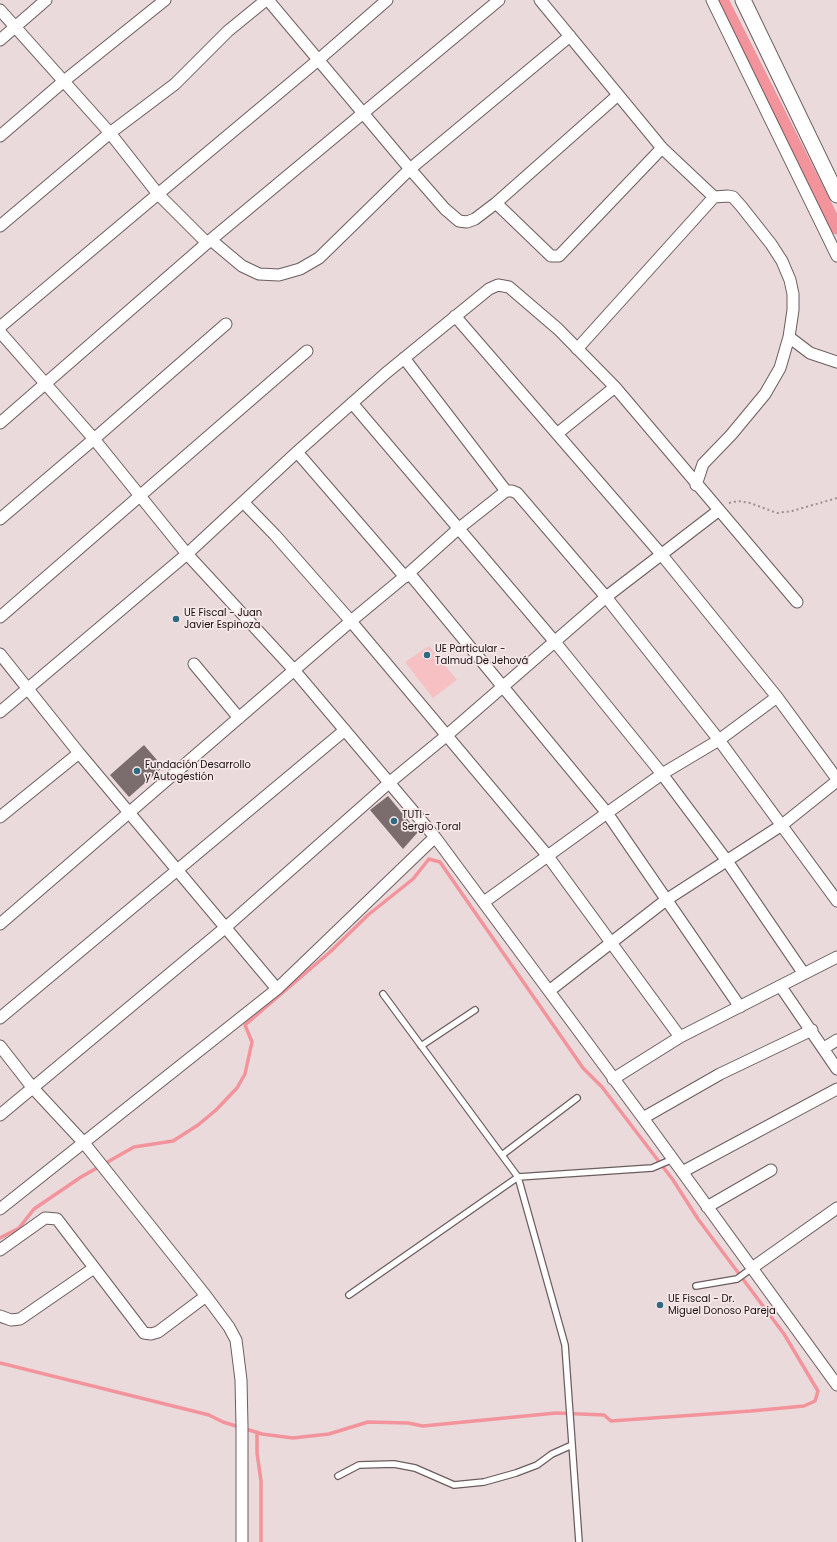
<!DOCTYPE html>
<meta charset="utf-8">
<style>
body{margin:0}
canvas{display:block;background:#eadadb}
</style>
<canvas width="837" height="1542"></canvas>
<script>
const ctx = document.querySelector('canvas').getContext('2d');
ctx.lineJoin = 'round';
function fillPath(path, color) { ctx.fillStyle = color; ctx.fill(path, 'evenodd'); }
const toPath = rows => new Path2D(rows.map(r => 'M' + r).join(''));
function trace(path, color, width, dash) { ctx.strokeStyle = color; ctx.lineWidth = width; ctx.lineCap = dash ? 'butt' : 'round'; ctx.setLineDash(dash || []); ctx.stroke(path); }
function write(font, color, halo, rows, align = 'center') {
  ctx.font = font + ' Poppins,sans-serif'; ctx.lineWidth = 3.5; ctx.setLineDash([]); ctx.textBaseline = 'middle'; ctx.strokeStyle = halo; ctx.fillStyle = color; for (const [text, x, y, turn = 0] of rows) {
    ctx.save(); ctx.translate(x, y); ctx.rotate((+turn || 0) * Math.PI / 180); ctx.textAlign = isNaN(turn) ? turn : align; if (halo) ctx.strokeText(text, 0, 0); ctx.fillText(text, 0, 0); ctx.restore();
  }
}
const green = toPath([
 [429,646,457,680,433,698,405,662]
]);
const stream = toPath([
 [0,1238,19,1228,34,1209,81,1177,134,1147,173,1141,198,1125,216,1110,237,1088,245,1074,252,1042,245,1025,330,952,368,915,413,879,429,859,440,862,583,1068,602,1087,673,1180,698,1219,784,1334,818,1391,815,1401,804,1406,751,1411,611,1421,604,1415,556,1413,423,1426,408,1423,368,1422,329,1434,293,1438,262,1434,223,1422,209,1415,0,1363],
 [257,1432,257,1453,261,1481,261,1542]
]);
const canal = toPath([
 [722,0,837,228]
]);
const building = toPath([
 [144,745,163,767,129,797,110,775],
 [388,796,418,832,403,849,370,810]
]);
const path = toPath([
 [729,503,738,501,750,503,777,513,792,511,837,498]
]);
const lane = toPath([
 [383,994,518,1177,565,1345,579,1542],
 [421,1046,475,1010],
 [502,1155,577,1098],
 [696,1286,737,1279,752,1268],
 [349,1295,518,1177,652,1168,673,1159],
 [338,1476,359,1465,394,1464,415,1468,454,1485,484,1482,516,1473,537,1465,552,1454,572,1445]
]);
const street = toPath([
 [268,0,410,169,445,209,459,221,467,222,475,219,496,203,618,95],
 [540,0,662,148,714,197],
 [712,0,837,256],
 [0,10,110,133,158,194,317,61,387,0],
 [0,40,46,0],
 [0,136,64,81,165,0],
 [496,203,551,256,559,256,662,148],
 [0,226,110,133,175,84,228,31,266,0],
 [211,240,242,266,259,274,279,275,300,269,319,258,410,169,570,36],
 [455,316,661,554,777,697,837,779],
 [0,327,158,194,207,243],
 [0,332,94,439,187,554,294,670,435,837,643,1118,837,1385],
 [577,349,714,197,728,196,733,197,741,206,771,244,782,261,790,280,793,294,793,310,789,337,810,353,837,362],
 [404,358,506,491],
 [352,403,555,642,662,774,727,861,804,974],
 [0,423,207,243,499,0],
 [558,433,615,387],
 [297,452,405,577],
 [696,485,703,464,731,435,765,394,780,368,789,337],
 [243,502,275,535,349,619,547,855,680,1037],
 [0,519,94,439,226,324],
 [409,573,607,813,740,1007],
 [0,617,307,351],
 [0,654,79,753,277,989],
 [194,664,239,718],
 [0,712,187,554,297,452,386,373,489,289,498,285,509,287,558,329,615,387,797,602],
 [0,817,79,753],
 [484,902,607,813,662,774,719,740,777,697],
 [0,924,351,621,409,573,458,529,506,491,512,491,517,493,606,597,719,740,837,901],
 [781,987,837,1069],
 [549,991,666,900,782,825,837,781],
 [0,1018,345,730],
 [0,1046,32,1087,84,1143,206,1296,229,1327,236,1340,241,1380,242,1426,242,1542],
 [824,1048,837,1040],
 [613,1079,680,1037,837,957],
 [0,1115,226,927,390,782,446,736,606,597,718,511],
 [643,1118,720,1074,812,1030],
 [682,1172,837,1089],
 [707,1207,771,1170],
 [0,1209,277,989,435,837],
 [0,1250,45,1218,57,1219,144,1333,151,1334,158,1332,206,1296],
 [752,1268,837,1208],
 [0,1316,11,1320,20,1319,94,1268]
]);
const secondary = toPath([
 [743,0,837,195]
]);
const markers = [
 [176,619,4,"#2e6b81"],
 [427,655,4,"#2e6b81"],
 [137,771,4,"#2e6b81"],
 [394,821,4,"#2e6b81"],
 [660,1305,4,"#2e6b81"]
];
const poiNames = [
 ["UE Fiscal - Juan",184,613],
 ["Javier Espinoza",184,625],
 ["UE Particular -",435,649],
 ["Talmud De Jehová",435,661],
 ["Fundación Desarrollo",145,765],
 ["y Autogestión",145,777],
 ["TUTI -",402,815],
 ["Sergio Toral",402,827],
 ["UE Fiscal - Dr.",668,1299],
 ["Miguel Donoso Pareja",668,1311]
];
fillPath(green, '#f7c0c3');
trace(stream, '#f3949c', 3.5);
trace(canal, '#f3949c', 13);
fillPath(building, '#7b6d6e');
trace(lane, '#6b5d5e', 8);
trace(street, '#6b5d5e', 13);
trace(secondary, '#6b5d5e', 17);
trace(path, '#9b8f90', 2, [2, 3]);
trace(lane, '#fff', 5.5);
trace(street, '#fff', 11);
trace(secondary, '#fff', 15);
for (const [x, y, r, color] of markers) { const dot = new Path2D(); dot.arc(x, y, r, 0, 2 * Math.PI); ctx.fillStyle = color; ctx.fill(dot); trace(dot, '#f7e7e8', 1.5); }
write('10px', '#171112', '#f7e7e8', poiNames, 'left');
</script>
